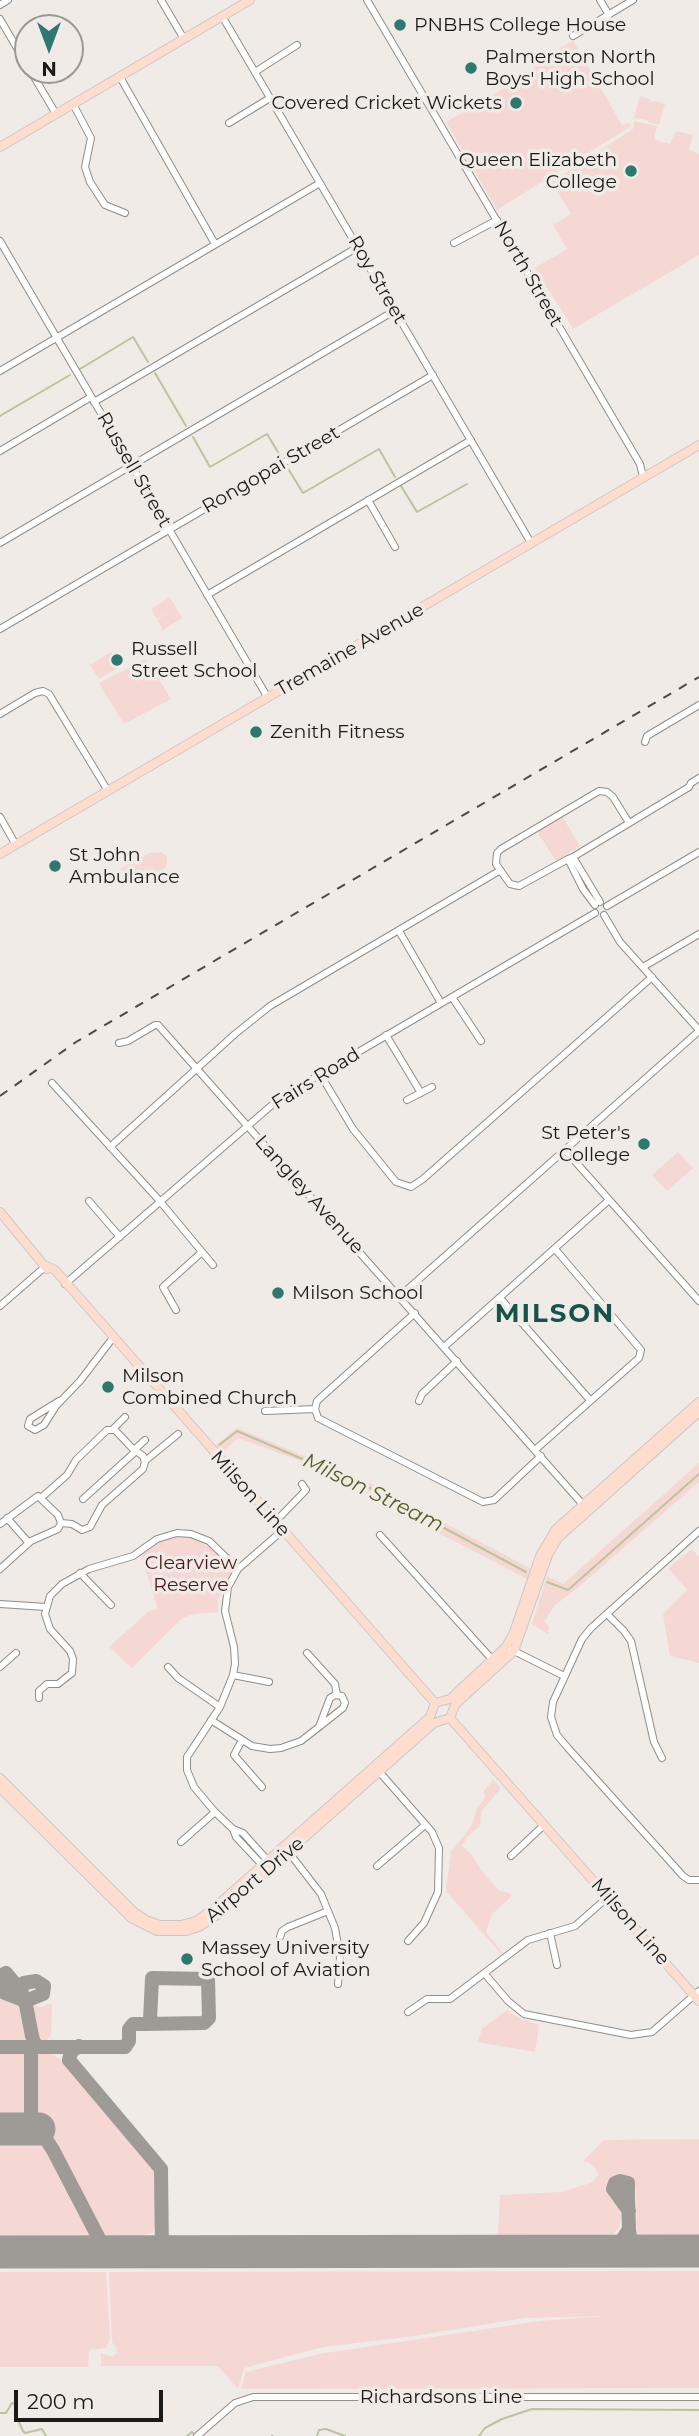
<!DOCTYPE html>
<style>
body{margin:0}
#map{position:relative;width:699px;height:2436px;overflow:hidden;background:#f0ebe6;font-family:Montserrat,sans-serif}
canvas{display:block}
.north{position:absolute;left:14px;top:14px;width:70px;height:70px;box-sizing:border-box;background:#f0ebe6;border:2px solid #9b9794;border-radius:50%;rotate:180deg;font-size:19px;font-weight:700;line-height:28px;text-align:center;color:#1c1a19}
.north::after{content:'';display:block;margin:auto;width:24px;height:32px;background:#2f776f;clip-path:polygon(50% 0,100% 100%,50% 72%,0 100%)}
.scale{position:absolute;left:14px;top:2390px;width:149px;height:32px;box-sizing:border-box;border:4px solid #1c1a19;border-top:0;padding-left:9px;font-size:21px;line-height:24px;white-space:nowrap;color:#1c1a19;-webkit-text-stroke:5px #f0ebe6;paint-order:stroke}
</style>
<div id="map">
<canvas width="699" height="2436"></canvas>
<div class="north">N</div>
<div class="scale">200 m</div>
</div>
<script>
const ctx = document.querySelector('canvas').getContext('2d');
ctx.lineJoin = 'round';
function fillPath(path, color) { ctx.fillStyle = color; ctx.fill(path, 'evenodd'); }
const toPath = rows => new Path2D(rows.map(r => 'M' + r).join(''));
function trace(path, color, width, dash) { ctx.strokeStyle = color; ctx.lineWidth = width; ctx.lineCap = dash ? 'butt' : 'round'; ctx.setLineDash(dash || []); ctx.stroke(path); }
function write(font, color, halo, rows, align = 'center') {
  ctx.font = font + ' Montserrat,sans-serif'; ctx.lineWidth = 7; ctx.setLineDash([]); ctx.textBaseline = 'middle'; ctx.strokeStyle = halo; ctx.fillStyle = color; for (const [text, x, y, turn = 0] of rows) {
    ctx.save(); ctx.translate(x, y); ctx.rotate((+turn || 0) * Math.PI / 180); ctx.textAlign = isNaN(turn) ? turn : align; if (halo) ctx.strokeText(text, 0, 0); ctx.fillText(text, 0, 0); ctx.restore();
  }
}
const green = toPath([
 [573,40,622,125,629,123,631,126,497,210,446,122,524,77,544,59],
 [640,96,651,100,651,102,654,101,665,104,659,125,648,122,648,120,634,118],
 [634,121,657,126,654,140,670,144,676,131,693,135,689,150,699,154,699,255,573,329,535,268,567,249,553,225,571,214,552,182,633,129],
 [170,597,182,618,163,630,157,620,170,611,157,619,151,609],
 [111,652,121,666,99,679,90,665],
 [146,659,171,699,124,724,99,683],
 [562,816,580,846,556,861,537,831],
 [161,852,167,856,167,866,142,885,132,886,118,877,120,869,150,853],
 [678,1152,693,1168,667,1191,652,1175],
 [237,1428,374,1485,531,1569,527,1579,301,1461,238,1438,222,1453,215,1446],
 [699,1463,699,1482,574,1591,555,1605,544,1622,549,1626,548,1634,532,1624,547,1576,563,1584],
 [174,1537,188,1537,204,1541,233,1569,218,1600,218,1612,194,1614,182,1618,132,1668,109,1647,149,1611,158,1609,141,1556,156,1543],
 [692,1549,699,1557,699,1663,670,1656,663,1614,687,1590,668,1568],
 [493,1780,501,1788,481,1812,480,1826,467,1837,462,1846,472,1855,481,1870,499,1890,511,1894,510,1898,492,1914,486,1932,503,1953,501,1954,446,1891,451,1852,472,1825,476,1811,485,1797,484,1791],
 [0,1995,19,2002,23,2006,29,2032,22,2042,0,2043],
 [49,2004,52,2005,51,2035,44,2043,36,2038,30,2008,32,2005,41,2007],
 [507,2010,519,2018,539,2025,535,2052,478,2042,482,2029],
 [0,2051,49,2053,60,2059,73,2071,153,2167,156,2175,156,2226,153,2232,141,2236,0,2236],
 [699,2139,699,2235,637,2236,636,2187,630,2179,624,2177,613,2180,608,2187,610,2198,618,2207,622,2217,619,2227,613,2234,498,2236,500,2195,561,2192,591,2183,598,2175,596,2169,590,2163,583,2161,604,2140],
 [699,2271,699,2388,241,2389,246,2372,319,2354,540,2321,605,2316,525,2318,407,2337,323,2347,244,2368,238,2389,218,2366,101,2366,101,2353,112,2357,117,2353,117,2349,112,2342,109,2272],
 [0,2272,106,2272,110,2340,106,2348,89,2350,88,2367,0,2367]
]);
const stream = toPath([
 [80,369,133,337,148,362],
 [155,373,186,426],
 [0,416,70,375],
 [193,437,210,467,267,434,281,457],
 [287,467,303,493,379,449,395,477],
 [401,486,417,512,467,484],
 [219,1445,237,1431,368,1487,526,1572],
 [547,1582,568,1590,699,1474],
 [0,2413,6,2413,12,2403,16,2404,17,2418,23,2431,25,2433,42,2429,46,2436],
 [187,2436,192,2432,194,2434],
 [272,2436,273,2436],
 [317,2436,319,2430,326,2429,345,2436],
 [479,2436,485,2428,502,2419,532,2409,699,2410]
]);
const taxiway = toPath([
 [0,1976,6,1973,21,1991],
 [36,1981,44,1986,43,1994,28,2000,26,2005,21,1991,24,1983,36,1981],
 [0,1984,5,1993,23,2000,26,2005,32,2036,34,2043,39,2047],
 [79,2046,71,2052,69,2060,161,2169,162,2252],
 [0,2047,125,2047,129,2041,129,2029,133,2024,144,2024,204,2023,209,2018,208,1979,152,1978,150,2020,154,2024],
 [31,2047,31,2116,53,2150,106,2252],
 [629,2229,631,2245,639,2251],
 [608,2251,619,2245,629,2229,628,2197,628,2183,620,2181,615,2183,613,2189,629,2211]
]);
const runway = toPath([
 [0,2129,39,2129],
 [0,2252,699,2251]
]);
const minor = toPath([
 [161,0,184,39],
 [367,0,640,464,643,477],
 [600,0,609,15],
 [0,5,8,0],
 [222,16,531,543],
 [0,19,28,67],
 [573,36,633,0],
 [30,70,56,114],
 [255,72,297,45],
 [120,77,215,244],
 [73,104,91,138,85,167,90,182,105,205,125,213],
 [229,123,270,98],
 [0,241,268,698],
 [454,243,497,220],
 [0,371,320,183],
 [94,402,358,247],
 [0,451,91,397],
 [368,500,395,547],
 [0,543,394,311],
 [207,595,471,440],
 [0,629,433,375],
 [0,714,35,693,43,691,49,694,108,791],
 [645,742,647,736,699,705],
 [0,817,16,845],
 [629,823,613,797,607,792,599,791,501,849,497,853,496,864,510,884,519,886,568,859,573,857,689,787,691,783,699,778],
 [573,857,600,902],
 [568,859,583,889,595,905],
 [607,906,699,852],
 [604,915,620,942,699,1030],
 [399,931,441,1003],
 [643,967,699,934],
 [452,997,481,1041],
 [386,1035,421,1093],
 [119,1043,128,1041,155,1025,158,1025,585,1507],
 [320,1074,353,1129,396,1182,411,1187,423,1179,652,977],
 [52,1083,158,1199,213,1265],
 [407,1100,432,1087],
 [110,1147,235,1034,270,1006,499,871],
 [565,1150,699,1301],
 [89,1201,120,1237],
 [65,1284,280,1098,595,913],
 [400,1296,699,1031],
 [500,1298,590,1400],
 [0,1306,46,1266],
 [176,1310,163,1287,202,1252],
 [415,1313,317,1401,315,1409,318,1418,483,1502,494,1500,541,1456],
 [444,1347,609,1200],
 [59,1401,30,1419,28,1426,35,1430,44,1425,56,1406,80,1381,112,1339],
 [419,1401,422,1394,457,1361],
 [265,1411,315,1409],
 [113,1429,125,1417],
 [134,1450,145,1440],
 [535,1450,639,1358,641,1350,555,1249],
 [145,1461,178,1434],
 [42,1497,67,1475,76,1460,107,1430,115,1430,132,1448,143,1456,145,1462,143,1469,102,1505,90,1527,82,1530,72,1524,61,1523],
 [83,1499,136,1451],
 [7,1518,29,1543],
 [275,1522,306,1490,302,1484],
 [0,1524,38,1496,58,1515,61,1523,58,1529,31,1541,0,1569],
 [699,1531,591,1628,582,1639,553,1702,551,1717,557,1735,568,1748,683,1876,689,1880,699,1880],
 [380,1535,498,1666],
 [80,1573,111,1605],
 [0,1604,46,1607],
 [607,1614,624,1631,631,1641,654,1742,662,1758],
 [510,1649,564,1676],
 [307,1653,335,1684,337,1695],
 [0,1667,16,1653],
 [168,1667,178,1678,220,1707],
 [233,1675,269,1682],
 [39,1698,39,1691,47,1684,58,1684,72,1673,73,1659,70,1651,50,1629,45,1614,50,1596,62,1584,89,1569,133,1556,157,1539,177,1533,191,1534,209,1541,238,1569],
 [211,1720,252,1746,270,1749,281,1748,301,1741,319,1727,330,1698,335,1695,342,1696,345,1703,343,1708,319,1727],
 [242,1740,234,1755,262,1787],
 [376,1768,432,1832,439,1848,438,1892,424,1923,408,1941],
 [233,1829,236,1837,265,1868],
 [181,1842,215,1812],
 [287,1850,321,1894,335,1928,340,1957,338,1984],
 [511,1856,544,1825],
 [269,1862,243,1833,233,1829,215,1812,194,1787,187,1770,187,1757,220,1707,233,1675,235,1664,234,1647,225,1611,228,1587,238,1569,283,1530],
 [377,1866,425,1825],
 [550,1933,557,1965],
 [280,1937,282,1931,288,1927,328,1911],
 [484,1973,508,2001,524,2014,631,2035,652,2032,699,1991],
 [408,2012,427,1999,450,1999,528,1940,575,1926,608,1897],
 [197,2436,235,2403,253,2397,699,2397]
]);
const major = toPath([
 [0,147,250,0],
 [0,854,699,445],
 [0,1212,47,1269],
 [46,1266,55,1270,435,1703],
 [435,1703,450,1699,506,1647,514,1632,540,1556,556,1529,699,1402],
 [450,1718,455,1705,460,1700,514,1651,548,1555,558,1538,699,1412],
 [450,1718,699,2001],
 [0,1778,134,1912,146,1920,160,1925,181,1925,196,1921,213,1909,430,1717,435,1703],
 [0,1788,131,1918,157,1931,186,1931,199,1927,217,1915,434,1723,450,1718]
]);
const rail = toPath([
 [0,1096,76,1042,699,677]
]);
const markers = [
 [400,25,7,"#2f776f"],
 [471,68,7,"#2f776f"],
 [516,103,7,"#2f776f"],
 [631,171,7,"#2f776f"],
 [117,660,7,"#2f776f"],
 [256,732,7,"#2f776f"],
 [55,866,7,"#2f776f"],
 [644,1144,7,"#2f776f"],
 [278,1293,7,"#2f776f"],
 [108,1387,7,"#2f776f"],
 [187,1959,7,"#2f776f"]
];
const poiNames = [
 ["PNBHS College House",414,25],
 ["Palmerston North",485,57],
 ["Boys' High School",485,79],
 ["Covered Cricket Wickets",502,103,"right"],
 ["Queen Elizabeth",617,160,"right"],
 ["College",617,182,"right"],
 ["Russell",131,649],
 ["Street School",131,671],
 ["Zenith Fitness",270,732],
 ["St John",69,855],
 ["Ambulance",69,877],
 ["St Peter's",630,1133,"right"],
 ["College",630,1155,"right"],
 ["Milson School",292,1293],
 ["Milson",122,1376],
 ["Combined Church",122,1398],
 ["Massey University",201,1948],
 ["School of Aviation",201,1970]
];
const streetNames = [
 ["North Street",528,274,60],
 ["Roy Street",377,280,60],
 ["Russell Street",134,470,60],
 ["Rongopai Street",271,470,-30],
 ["Tremaine Avenue",350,650,-30],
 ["Fairs Road",316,1079,-32],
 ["Langley Avenue",309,1195,48],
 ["Milson Line",250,1494,48],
 ["Airport Drive",255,1880,-40],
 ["Milson Line",630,1922,49],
 ["Richardsons Line",441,2397]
];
const parkNames = [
 ["Clearview",191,1563],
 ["Reserve",191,1585]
];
const waterNames = [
 ["Milson Stream",373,1493,26]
];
const districtNames = [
 ["MILSON",555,1314]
];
fillPath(green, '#f5d7d4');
trace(stream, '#bcc39e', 2);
trace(taxiway, '#9e9a96', 14);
trace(runway, '#9e9a96', 33);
trace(minor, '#918d88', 8);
trace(major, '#c9c8c8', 10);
trace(minor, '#fff', 6);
trace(major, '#feddce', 8);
trace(rail, '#4b4847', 2, [9, 9]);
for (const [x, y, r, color] of markers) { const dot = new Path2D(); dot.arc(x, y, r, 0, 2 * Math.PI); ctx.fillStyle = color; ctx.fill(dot); trace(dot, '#f0ebe6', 2.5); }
write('19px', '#1c1a19', '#f0ebe6', poiNames, 'left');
write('19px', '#1c1a19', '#f0ebe6', streetNames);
write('19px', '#4d1718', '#f0ebe6', parkNames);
write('italic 21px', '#565d23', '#f0ebe6', waterNames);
ctx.letterSpacing = '2px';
write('bold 26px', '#18524d', '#f0ebe6', districtNames);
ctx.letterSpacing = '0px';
</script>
